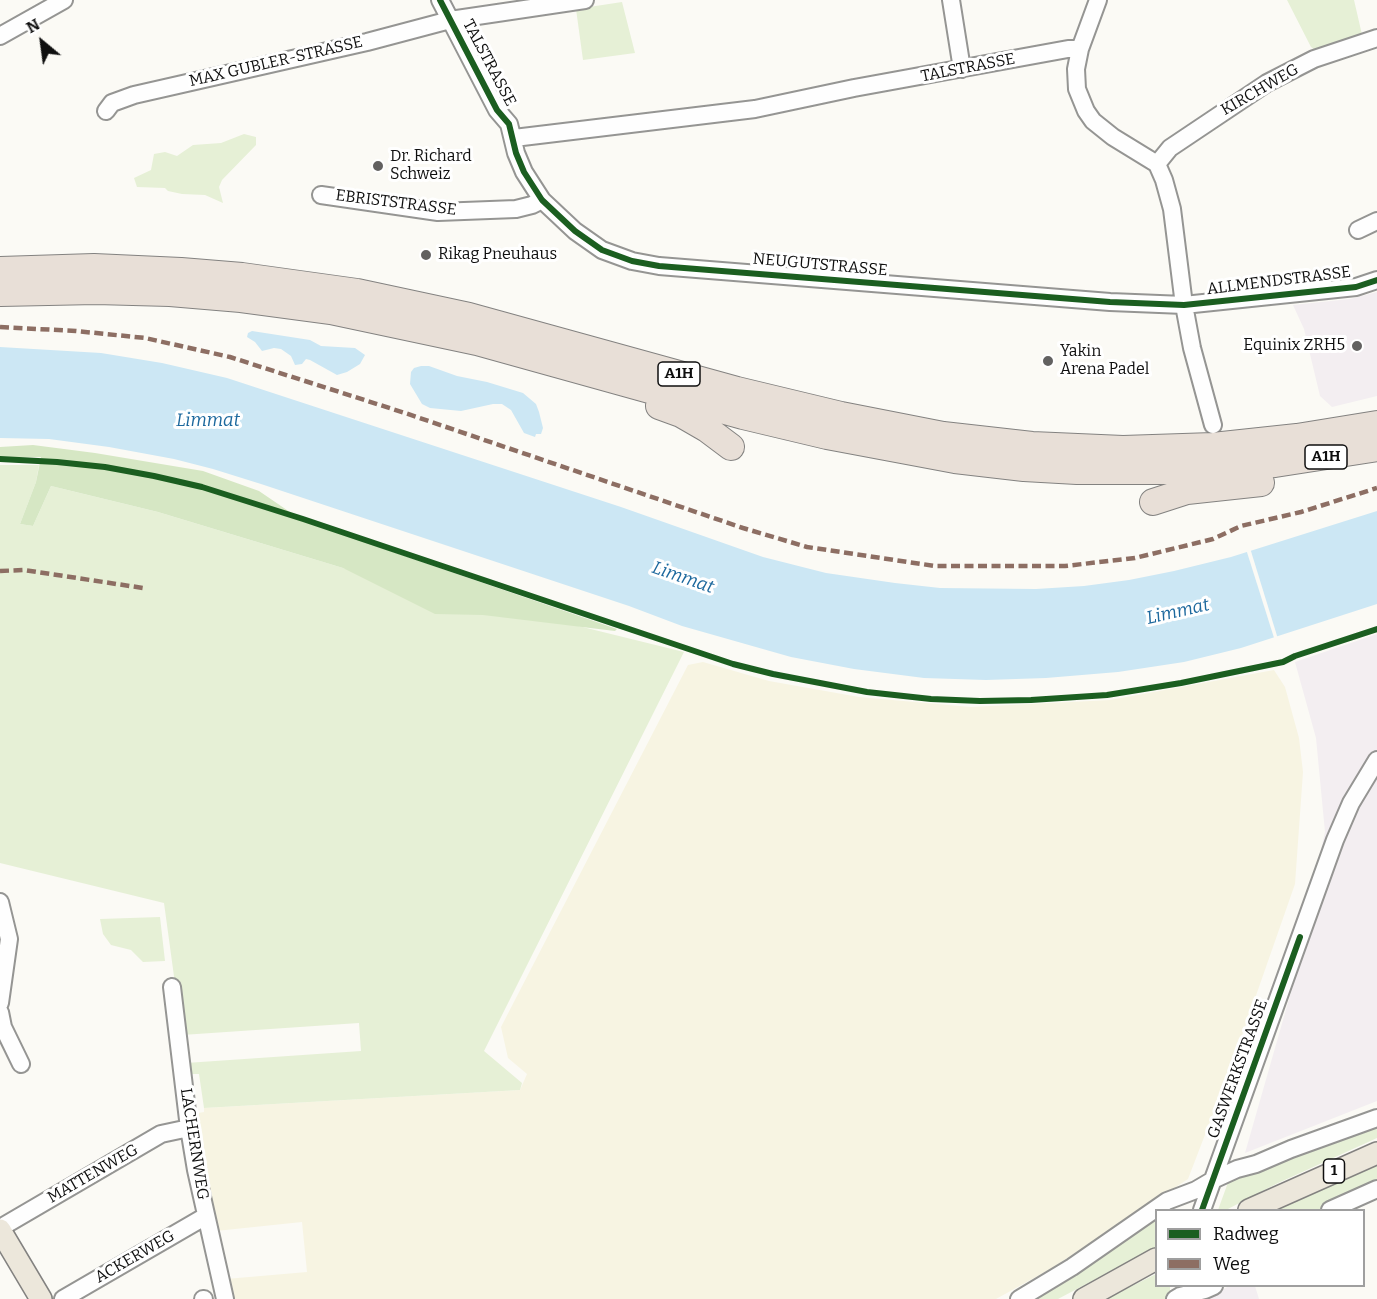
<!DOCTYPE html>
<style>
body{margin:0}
#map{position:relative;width:1377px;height:1299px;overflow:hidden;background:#fbfaf5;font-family:Bitter,serif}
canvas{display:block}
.legend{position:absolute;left:1155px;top:1209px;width:210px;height:78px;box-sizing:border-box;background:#fff;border:2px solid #9f9f9f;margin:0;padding:8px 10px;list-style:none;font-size:18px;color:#0f0f0f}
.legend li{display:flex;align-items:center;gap:12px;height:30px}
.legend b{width:30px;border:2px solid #9f9f9f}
.north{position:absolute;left:12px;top:12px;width:60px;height:60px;-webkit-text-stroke:4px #fff;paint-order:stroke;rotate:331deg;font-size:16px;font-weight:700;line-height:24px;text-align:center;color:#0f0f0f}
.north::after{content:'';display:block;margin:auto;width:21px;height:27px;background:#0f0f0f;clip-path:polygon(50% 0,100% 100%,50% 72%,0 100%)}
</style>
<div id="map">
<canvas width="1377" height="1299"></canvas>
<ul class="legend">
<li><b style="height:8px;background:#1b5e20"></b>Radweg</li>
<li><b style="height:8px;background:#8d6e63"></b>Weg</li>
</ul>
<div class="north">N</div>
</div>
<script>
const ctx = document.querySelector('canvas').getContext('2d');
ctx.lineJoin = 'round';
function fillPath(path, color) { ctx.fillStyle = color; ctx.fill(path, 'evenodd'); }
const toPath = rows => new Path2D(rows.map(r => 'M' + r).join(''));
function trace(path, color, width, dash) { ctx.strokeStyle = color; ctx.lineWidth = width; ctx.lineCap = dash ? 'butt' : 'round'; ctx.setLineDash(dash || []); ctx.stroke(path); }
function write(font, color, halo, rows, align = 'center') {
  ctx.font = font + ' Bitter,serif'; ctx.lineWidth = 6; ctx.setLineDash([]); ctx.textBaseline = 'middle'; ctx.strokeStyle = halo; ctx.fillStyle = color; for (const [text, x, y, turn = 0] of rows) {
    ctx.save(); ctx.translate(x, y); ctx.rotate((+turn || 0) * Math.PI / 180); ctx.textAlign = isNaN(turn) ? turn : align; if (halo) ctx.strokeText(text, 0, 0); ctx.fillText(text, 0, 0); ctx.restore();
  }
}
const industrial = toPath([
 [1377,292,1377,396,1332,407,1320,396,1304,329,1293,305,1350,299],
 [1377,634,1377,1101,1245,1153,1293,985,1319,908,1309,902,1325,832,1316,738,1295,662],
 [1229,1286,1255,1286,1259,1299,1207,1299]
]);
const farmland = toPath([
 [703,662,769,681,859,697,971,707,1110,700,1274,670,1285,687,1299,738,1303,772,1295,884,1231,1067,1188,1179,1052,1268,996,1299,231,1299,226,1279,307,1272,302,1222,216,1231,193,1114,204,1112,204,1108,520,1090,527,1074,508,1058,501,1027,688,665]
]);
const green = toPath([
 [1287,0,1354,0,1363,39,1319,53,1311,47],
 [622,2,635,53,583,60,576,9],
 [244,134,256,137,256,145,222,180,219,187,223,203,205,195,182,194,168,191,165,188,137,187,134,178,151,170,154,154,165,152,177,156,193,145,221,143],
 [0,465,39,465,36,482,20,524,33,526,51,486,158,512,343,568,684,652,484,1051,522,1083,520,1090,204,1108,199,1074,187,1074,186,1063,361,1051,359,1023,182,1035,164,903,0,863],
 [160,917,165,961,143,962,131,950,111,945,103,934,100,919],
 [1377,1121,1377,1138,1276,1184,1226,1210,1218,1210,1230,1177,1232,1180,1235,1179,1237,1175],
 [1377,1161,1377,1184,1318,1210,1274,1210],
 [1156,1213,1156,1247,1058,1299,1028,1299],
 [1156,1274,1156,1286,1170,1286,1170,1294,1165,1299,1106,1299]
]);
const forest = toPath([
 [33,445,95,453,203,471,259,491,303,521,617,629,615,631,483,615,435,614,343,568,158,512,51,486,33,526,20,524,36,482,41,457,0,458,0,447]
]);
const water = toPath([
 [252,331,310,340,321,346,355,348,365,355,360,364,347,372,337,375,310,360,306,359,302,364,295,365,291,356,281,349,274,348,262,351,255,342,247,337,248,333],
 [0,347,101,353,162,363,227,378,621,507,763,557,826,573,895,583,940,588,1036,589,1084,586,1129,580,1174,571,1231,557,1377,511,1377,604,1241,648,1184,662,1118,672,1046,678,986,680,924,678,854,669,791,657,682,626,629,606,261,484,213,469,174,459,109,447,49,439,0,438],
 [421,366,429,366,457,376,487,382,523,393,536,404,539,412,543,428,541,434,536,434,535,437,524,433,511,410,502,404,493,404,461,411,430,408,422,404,410,384,411,372,414,368]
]);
const pier = toPath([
 [1250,548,1278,639,1275,641,1246,549]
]);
const minor = toPath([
 [440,0,497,110,509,124,516,153,524,172,542,200,575,231,602,250,632,261,659,266,1110,302,1184,305,1356,287,1377,280],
 [951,0,962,69],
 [1098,0,1080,49,1076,69,1077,89,1086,111,1093,121,1113,137,1157,164,1164,180,1172,209,1184,305,1192,348,1213,425],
 [0,36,64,0],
 [106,111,112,103,134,95,367,42,450,20,585,0],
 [514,138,755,109,854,88,1068,49,1080,49],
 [1157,164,1170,148,1267,83,1314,59,1377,38],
 [321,195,438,212,516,209,532,205,542,200],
 [1358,230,1377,221],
 [0,902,9,939,0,1003],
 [172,987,189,1128,196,1170,225,1299],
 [0,1012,3,1027,21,1064],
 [1202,1210,1335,840,1351,803,1377,760],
 [1330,1210,1377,1189],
 [0,1228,161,1134,189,1128],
 [63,1299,206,1216],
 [203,1299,204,1299],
 [1019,1299,1072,1267,1167,1201,1196,1190,1213,1180,1237,1169,1256,1164,1291,1149,1377,1118],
 [1175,1299,1180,1296,1205,1290,1214,1286]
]);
const major = toPath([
 [1249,1210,1377,1153],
 [0,1230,41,1299],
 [1084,1299,1156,1259]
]);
const highway = toPath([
 [0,270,94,267,181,271,242,276,357,292,469,316,737,390,841,415,943,435,1032,445,1123,449,1213,446,1297,437,1377,424],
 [0,293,96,291,170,293,241,299,331,311,477,342,743,416,827,436,955,460,1024,468,1077,471,1178,471,1275,464,1377,448],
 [659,406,681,414,707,429,731,447],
 [1153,502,1187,491,1261,483]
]);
const quiet = toPath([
 [0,327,76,331,145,338,230,357,405,413,743,528,807,547,935,566,1065,566,1135,558,1213,539,1241,526,1301,512,1377,488],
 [0,571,24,570,143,588]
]);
const cycleway = toPath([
 [440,0,497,110,509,124,516,153,524,172,542,200,575,231,602,250,632,261,659,266,1110,302,1184,305,1356,287,1377,280],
 [0,459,57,462,105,467,154,476,202,487,303,519,733,664,773,674,867,692,931,699,980,701,1031,700,1107,695,1181,683,1283,662,1295,656,1377,629],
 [1202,1210,1300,937]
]);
const markers = [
 [378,166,6,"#626160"],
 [426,255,6,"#626160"],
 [1357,346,6,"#626160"],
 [1048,361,6,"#626160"]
];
const shields = [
 [679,374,42],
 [1326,457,42],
 [1334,1171,21]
];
const shieldNames = [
 ["A1H",679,374],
 ["A1H",1326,457],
 ["1",1334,1171]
];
const streetNames = [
 ["MAX GUBLER-STRASSE",276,62,-13],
 ["TALSTRASSE",489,63,62],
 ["TALSTRASSE",968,68,-11],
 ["KIRCHWEG",1260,90,-30],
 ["EBRISTSTRASSE",396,203,7],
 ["NEUGUTSTRASSE",820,265,5],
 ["ALLMENDSTRASSE",1279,281,-7],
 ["GASWERKSTRASSE",1238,1069,-70],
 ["LACHERNWEG",194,1144,81],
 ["MATTENWEG",93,1174,-30],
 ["ACKERWEG",135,1257,-30]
];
const poiNames = [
 ["Dr. Richard",390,157],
 ["Schweiz",390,175],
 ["Rikag Pneuhaus",438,255],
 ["Equinix ZRH5",1345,346,"right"],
 ["Yakin",1060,352],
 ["Arena Padel",1060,370]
];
const waterNames = [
 ["Limmat",208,421],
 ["Limmat",683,578,19],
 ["Limmat",1178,612,-13]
];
fillPath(industrial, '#f3eef1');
fillPath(farmland, '#f7f4e2');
fillPath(green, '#e6f0d6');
fillPath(forest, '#d6e7c4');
fillPath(water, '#cce7f4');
fillPath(pier, '#fbfaf5');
trace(minor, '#959593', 20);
trace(major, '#838280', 24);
trace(highway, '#838280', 28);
trace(minor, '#fefefe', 16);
trace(major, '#ece7db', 21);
trace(highway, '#e8dfd7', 26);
trace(quiet, '#8d6e63', 4.5, [9, 4.5]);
trace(cycleway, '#1b5e20', 6);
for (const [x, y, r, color] of markers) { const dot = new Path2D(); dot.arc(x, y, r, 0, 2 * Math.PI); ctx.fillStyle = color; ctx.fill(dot); trace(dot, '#fff', 2); }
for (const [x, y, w] of shields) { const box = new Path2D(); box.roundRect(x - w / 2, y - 12, w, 24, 4.5); ctx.fillStyle = '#fff'; ctx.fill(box); trace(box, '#0f0f0f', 1.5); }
write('bold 15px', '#0f0f0f', null, shieldNames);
write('16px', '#0f0f0f', '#fff', streetNames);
write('16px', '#0f0f0f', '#fff', poiNames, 'left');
write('italic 18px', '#1c689d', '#fff', waterNames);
</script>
